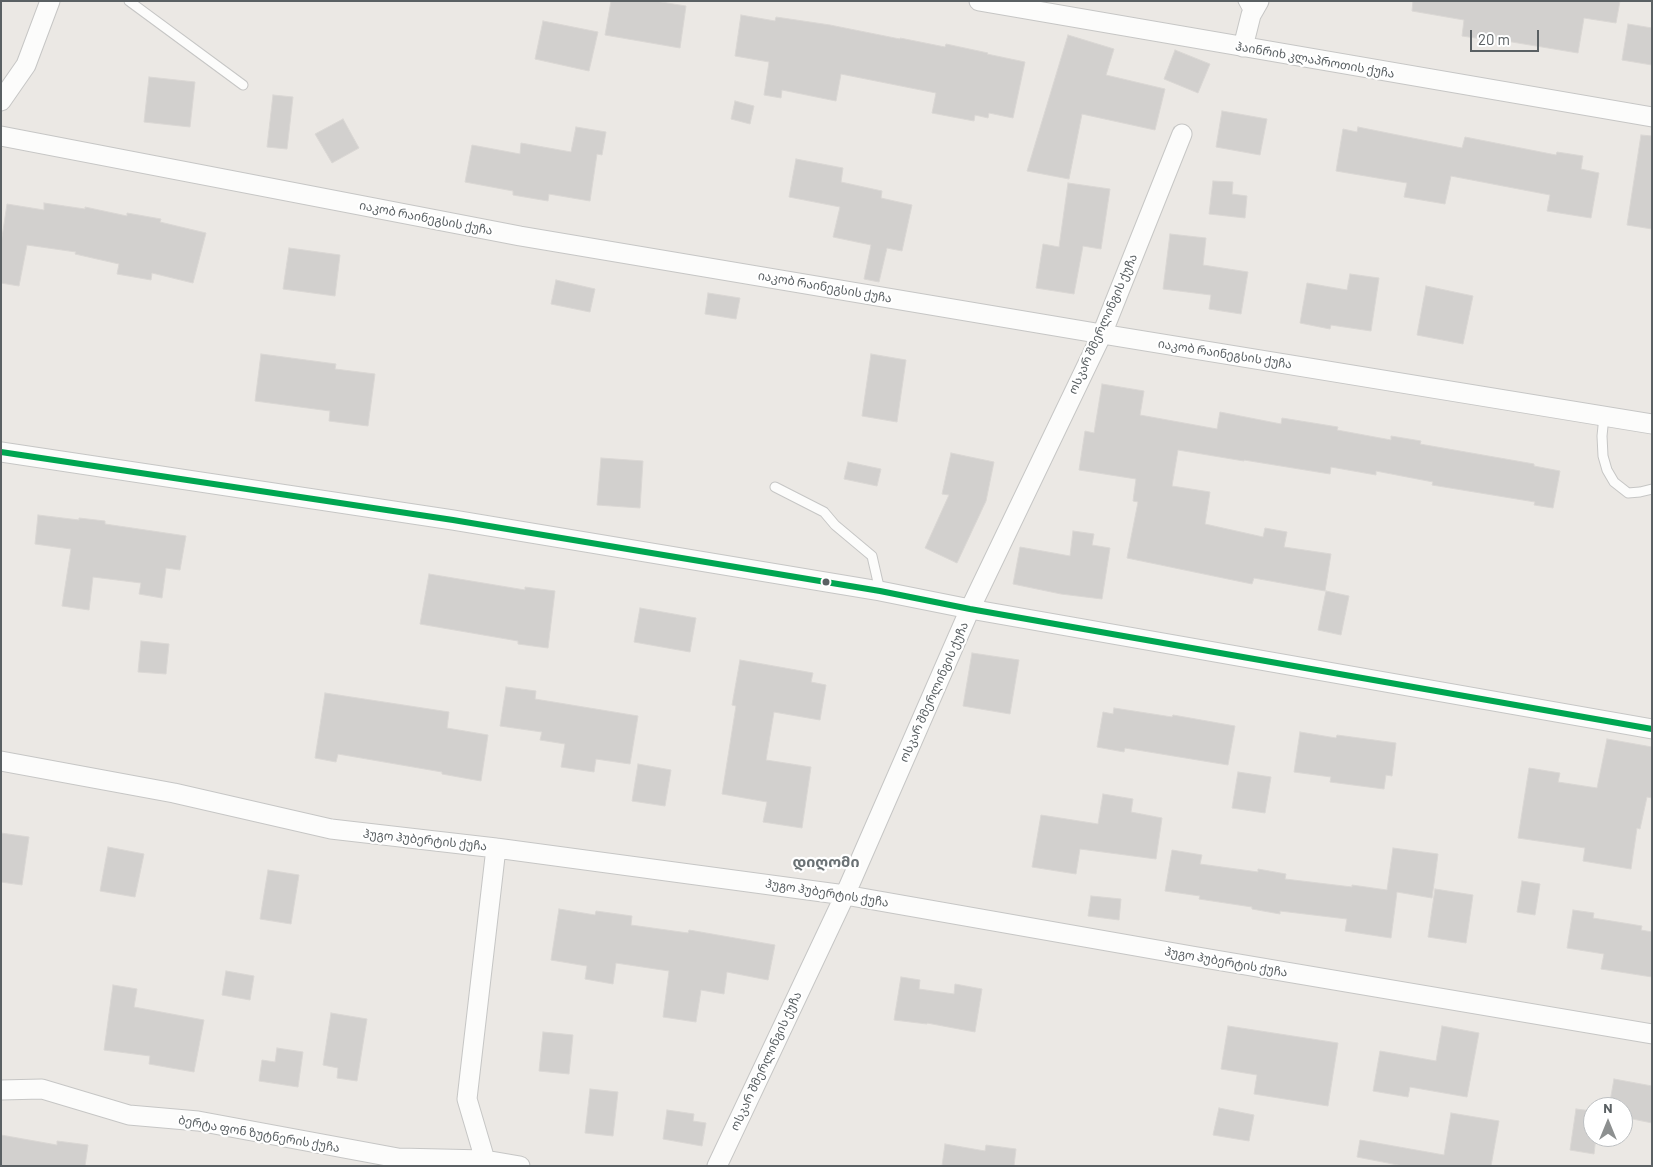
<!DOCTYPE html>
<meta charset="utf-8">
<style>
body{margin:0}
#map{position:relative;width:1653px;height:1167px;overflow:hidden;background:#ebe8e4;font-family:Barlow,sans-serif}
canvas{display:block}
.frame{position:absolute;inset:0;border:2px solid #5a6063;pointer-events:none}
.north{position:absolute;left:1583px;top:1097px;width:50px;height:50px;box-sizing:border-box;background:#fff;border:1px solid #bdbfc1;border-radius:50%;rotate:0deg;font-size:14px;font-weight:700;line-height:20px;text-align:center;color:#5a6063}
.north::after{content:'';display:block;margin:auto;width:18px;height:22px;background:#8d9090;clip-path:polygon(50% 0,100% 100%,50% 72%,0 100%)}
.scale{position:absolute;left:1470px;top:30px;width:69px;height:22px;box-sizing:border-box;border:2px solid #5a6063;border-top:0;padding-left:6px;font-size:15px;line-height:18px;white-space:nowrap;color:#5a6063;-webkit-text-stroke:4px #fff;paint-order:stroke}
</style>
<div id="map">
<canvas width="1653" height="1167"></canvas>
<div class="frame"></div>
<div class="north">N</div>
<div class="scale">20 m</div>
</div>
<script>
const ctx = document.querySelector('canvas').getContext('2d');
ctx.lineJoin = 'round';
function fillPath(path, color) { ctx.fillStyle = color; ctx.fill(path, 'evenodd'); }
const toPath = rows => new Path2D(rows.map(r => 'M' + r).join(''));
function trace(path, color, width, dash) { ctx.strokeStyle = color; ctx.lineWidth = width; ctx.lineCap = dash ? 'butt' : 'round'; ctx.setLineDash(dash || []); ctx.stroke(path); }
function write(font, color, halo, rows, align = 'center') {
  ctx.font = font + ' Barlow,"Noto Sans Georgian",sans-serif'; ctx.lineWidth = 4.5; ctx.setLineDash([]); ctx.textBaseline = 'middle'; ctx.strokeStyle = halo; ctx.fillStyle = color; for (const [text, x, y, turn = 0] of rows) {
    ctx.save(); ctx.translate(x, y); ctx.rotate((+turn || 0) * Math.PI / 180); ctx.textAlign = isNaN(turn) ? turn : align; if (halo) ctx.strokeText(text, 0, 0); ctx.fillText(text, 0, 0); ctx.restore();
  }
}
const building = toPath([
 [611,1,655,1,686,6,680,48,605,35,611,1],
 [1413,1,1620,1,1616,23,1584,18,1578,53,1482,37,1482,39,1462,36,1464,20,1412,11,1413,1],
 [741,15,775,21,776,17,830,25,900,39,900,38,945,47,946,44,988,53,987,54,1025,62,1013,118,989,113,988,118,975,115,974,121,932,113,936,93,841,74,836,101,782,90,781,98,764,95,769,62,735,56,741,15],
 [543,21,598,32,589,71,535,59,543,21],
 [1628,24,1652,28,1652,65,1622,60,1628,24],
 [1068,35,1114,49,1106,75,1165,89,1155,130,1082,114,1069,179,1027,171,1068,35],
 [1175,50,1210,64,1198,93,1164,79,1175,50],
 [149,77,195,82,190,127,144,122,149,77],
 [273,95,293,97,287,149,267,147,273,95],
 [735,101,754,106,750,124,731,119,735,101],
 [1222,111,1267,119,1260,155,1216,147,1222,111],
 [343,119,359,148,332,163,315,134,343,119],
 [576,127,606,132,602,155,597,154,590,201,549,194,548,201,513,195,513,191,465,182,472,145,520,154,521,143,571,152,576,127],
 [1358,127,1462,148,1465,137,1556,155,1557,152,1583,156,1581,169,1599,173,1591,218,1547,211,1550,195,1451,176,1445,204,1404,197,1407,183,1336,171,1343,129,1357,132,1358,127],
 [1641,135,1652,136,1652,229,1627,225,1641,135],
 [796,159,843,168,841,182,882,191,881,198,912,205,902,251,887,248,879,282,864,279,871,245,833,237,840,207,789,197,796,159],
 [1213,181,1233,182,1232,194,1247,196,1245,218,1209,214,1213,181],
 [1068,183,1110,189,1101,249,1083,246,1074,294,1036,288,1043,244,1059,247,1068,183],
 [44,203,85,209,85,207,127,216,127,213,161,219,160,222,206,233,193,283,152,273,151,280,117,274,119,264,75,254,76,252,27,245,19,286,1,283,1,244,7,204,44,210,44,203],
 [1170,234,1206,238,1203,265,1248,272,1241,314,1209,309,1211,295,1163,289,1170,234],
 [289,248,340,255,335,296,283,289,289,248],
 [1350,274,1379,278,1371,331,1331,325,1330,329,1300,323,1307,283,1347,290,1350,274],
 [556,280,595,289,590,312,551,304,556,280],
 [1426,286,1473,296,1463,344,1417,335,1426,286],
 [708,293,740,298,736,319,705,314,708,293],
 [261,354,336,364,335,369,375,374,368,426,329,421,330,411,255,401,261,354],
 [871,354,906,360,897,422,862,416,871,354],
 [1102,384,1144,391,1140,415,1217,429,1220,412,1281,424,1282,418,1338,427,1337,430,1391,440,1391,436,1421,441,1420,444,1534,464,1534,466,1560,471,1553,508,1534,505,1535,502,1432,485,1433,482,1376,471,1376,475,1331,467,1330,474,1244,460,1244,461,1178,450,1172,486,1210,492,1205,524,1263,537,1265,528,1287,532,1284,547,1331,554,1325,591,1254,578,1252,584,1127,558,1138,502,1133,501,1136,479,1079,470,1085,431,1094,433,1102,384],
 [951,453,994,462,986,501,957,563,925,548,949,495,942,494,951,453],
 [601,458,643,461,640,508,597,505,601,458],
 [848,462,881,469,877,486,844,479,848,462],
 [38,515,79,520,79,518,105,521,105,524,186,536,180,570,166,568,162,598,139,594,141,583,93,577,89,610,62,606,71,549,35,544,38,515],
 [1073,531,1094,534,1092,545,1110,548,1102,599,1061,594,1013,584,1020,547,1070,556,1073,531],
 [429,574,525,590,525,587,555,591,548,648,518,644,518,641,420,624,429,574],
 [1326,591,1349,596,1341,635,1318,630,1326,591],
 [640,608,696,618,690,652,634,642,640,608],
 [141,641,169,644,166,674,138,672,141,641],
 [972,653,1019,660,1010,714,963,706,972,653],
 [740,660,813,673,811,682,826,685,820,720,774,712,766,760,811,767,802,828,763,822,767,802,722,794,736,706,732,705,740,660],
 [506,687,536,691,535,699,638,716,630,764,596,759,594,772,561,767,565,744,540,740,542,732,500,726,506,687],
 [325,693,449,712,447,728,488,735,481,781,442,774,442,772,338,754,336,762,315,758,325,693],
 [1114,708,1172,717,1173,715,1235,726,1228,765,1125,748,1124,752,1097,747,1103,712,1113,714,1114,708],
 [1300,732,1336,738,1337,735,1396,743,1392,776,1386,775,1384,789,1330,782,1331,777,1294,772,1300,732],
 [1607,739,1652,747,1652,798,1647,797,1640,829,1637,828,1631,869,1583,861,1585,848,1518,838,1529,768,1560,773,1558,782,1597,788,1607,739],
 [638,764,671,770,665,806,632,801,638,764],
 [1238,772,1271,777,1265,813,1232,808,1238,772],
 [1103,794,1133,799,1131,812,1162,818,1156,859,1080,849,1076,874,1032,867,1041,815,1098,824,1103,794],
 [1,833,29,837,22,885,1,882,1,833],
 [108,847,144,854,135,897,100,891,108,847],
 [1393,848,1438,854,1432,898,1397,892,1391,938,1345,931,1347,919,1280,911,1280,914,1252,909,1252,907,1199,899,1200,896,1165,891,1172,850,1202,855,1200,864,1258,872,1258,869,1286,874,1285,879,1352,887,1352,885,1387,890,1393,848],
 [268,870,299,875,291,924,260,919,268,870],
 [1522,881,1540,884,1535,915,1517,912,1522,881],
 [1435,889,1473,895,1466,943,1428,937,1435,889],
 [1091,896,1121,899,1119,920,1088,916,1091,896],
 [559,909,595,915,596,911,632,916,631,925,688,933,689,930,775,945,768,980,727,972,724,994,701,990,696,1022,663,1017,669,971,616,963,613,984,585,979,587,966,551,960,559,909],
 [1573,910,1594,913,1593,918,1642,926,1641,930,1652,932,1652,977,1601,969,1604,954,1567,948,1573,910],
 [226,971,254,976,250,1000,222,995,226,971],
 [901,977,920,980,919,989,954,994,955,984,982,989,975,1032,927,1023,927,1024,894,1020,901,977],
 [113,985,137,989,134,1007,204,1020,194,1072,149,1064,150,1056,104,1050,113,985],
 [331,1013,367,1019,357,1081,337,1078,338,1068,323,1065,331,1013],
 [1228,1026,1338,1043,1328,1106,1254,1094,1257,1075,1221,1069,1228,1026],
 [1442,1026,1479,1033,1467,1097,1410,1087,1408,1097,1373,1091,1380,1051,1436,1061,1442,1026],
 [543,1032,573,1035,569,1074,539,1071,543,1032],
 [277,1048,303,1052,298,1087,259,1081,262,1060,275,1062,277,1048],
 [1614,1079,1652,1086,1652,1123,1623,1117,1623,1107,1609,1107,1614,1079],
 [590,1089,618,1092,613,1136,585,1133,590,1089],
 [1219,1108,1254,1115,1249,1141,1213,1135,1219,1108],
 [1576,1109,1593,1111,1593,1137,1596,1137,1594,1154,1570,1150,1576,1109],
 [667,1110,694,1114,693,1121,706,1123,702,1146,663,1139,667,1110],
 [1451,1113,1499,1121,1491,1166,1403,1166,1357,1157,1360,1140,1444,1155,1451,1113],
 [1,1135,57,1145,57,1141,88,1145,85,1166,1,1166,1,1135],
 [945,1144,985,1151,986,1145,1016,1149,1014,1166,942,1166,945,1144]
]);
const service = toPath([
 [129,1,243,85],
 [1243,1,1250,14],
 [1604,416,1602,436,1603,456,1607,470,1614,482,1628,493,1640,492,1652,489],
 [775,487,824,512,835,525,872,556,880,591]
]);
const minor = toPath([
 [979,1,1652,117],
 [1243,47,1251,15,1259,1],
 [1,101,26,65,50,1],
 [1,136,520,236,1102,334,1652,424],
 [1,452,453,520,880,591,970,609,1652,729],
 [1,761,174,793,331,829,496,848,845,895,1192,956,1652,1034],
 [1,1090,42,1089,129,1115,198,1121,398,1158,485,1160,520,1166],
 [485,1160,467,1099,496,848],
 [717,1166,845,895,970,609,1102,334,1182,134]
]);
const bus1 = toPath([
 [1,452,453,520,880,591,970,609,1652,729]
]);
const markers = [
 [826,582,4.5,"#5a6063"]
];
const streetNames = [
 ["ჰაინრიხ კლაპროთის ქუჩა",1315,60,10],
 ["იაკობ რაინეგსის ქუჩა",426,218,11],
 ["იაკობ რაინეგსის ქუჩა",825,287,10],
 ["ოსკარ შმერლინგის ქუჩა",1103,324,-66],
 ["იაკობ რაინეგსის ქუჩა",1225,354,9],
 ["ოსკარ შმერლინგის ქუჩა",934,692,-66],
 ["ჰუგო ჰუბერტის ქუჩა",425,840,6],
 ["ჰუგო ჰუბერტის ქუჩა",827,893,9],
 ["ჰუგო ჰუბერტის ქუჩა",1226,962,10],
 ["ოსკარ შმერლინგის ქუჩა",766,1061,-65],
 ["ბერტა ფონ ზუტნერის ქუჩა",259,1134,10]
];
const quarterNames = [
 ["დიღომი",826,862]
];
fillPath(building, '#d2d0ce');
trace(building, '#dad7d4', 1);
trace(service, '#c6c6c5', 11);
trace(minor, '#c6c6c5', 21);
trace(service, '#fcfcfb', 9);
trace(minor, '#fcfcfb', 19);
trace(bus1, '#00a651', 6);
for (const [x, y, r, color] of markers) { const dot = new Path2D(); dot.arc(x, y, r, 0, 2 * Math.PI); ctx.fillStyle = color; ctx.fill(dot); trace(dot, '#fff', 2); }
write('12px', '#5a6063', '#fff', streetNames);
write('bold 15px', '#6b7275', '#fff', quarterNames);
</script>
